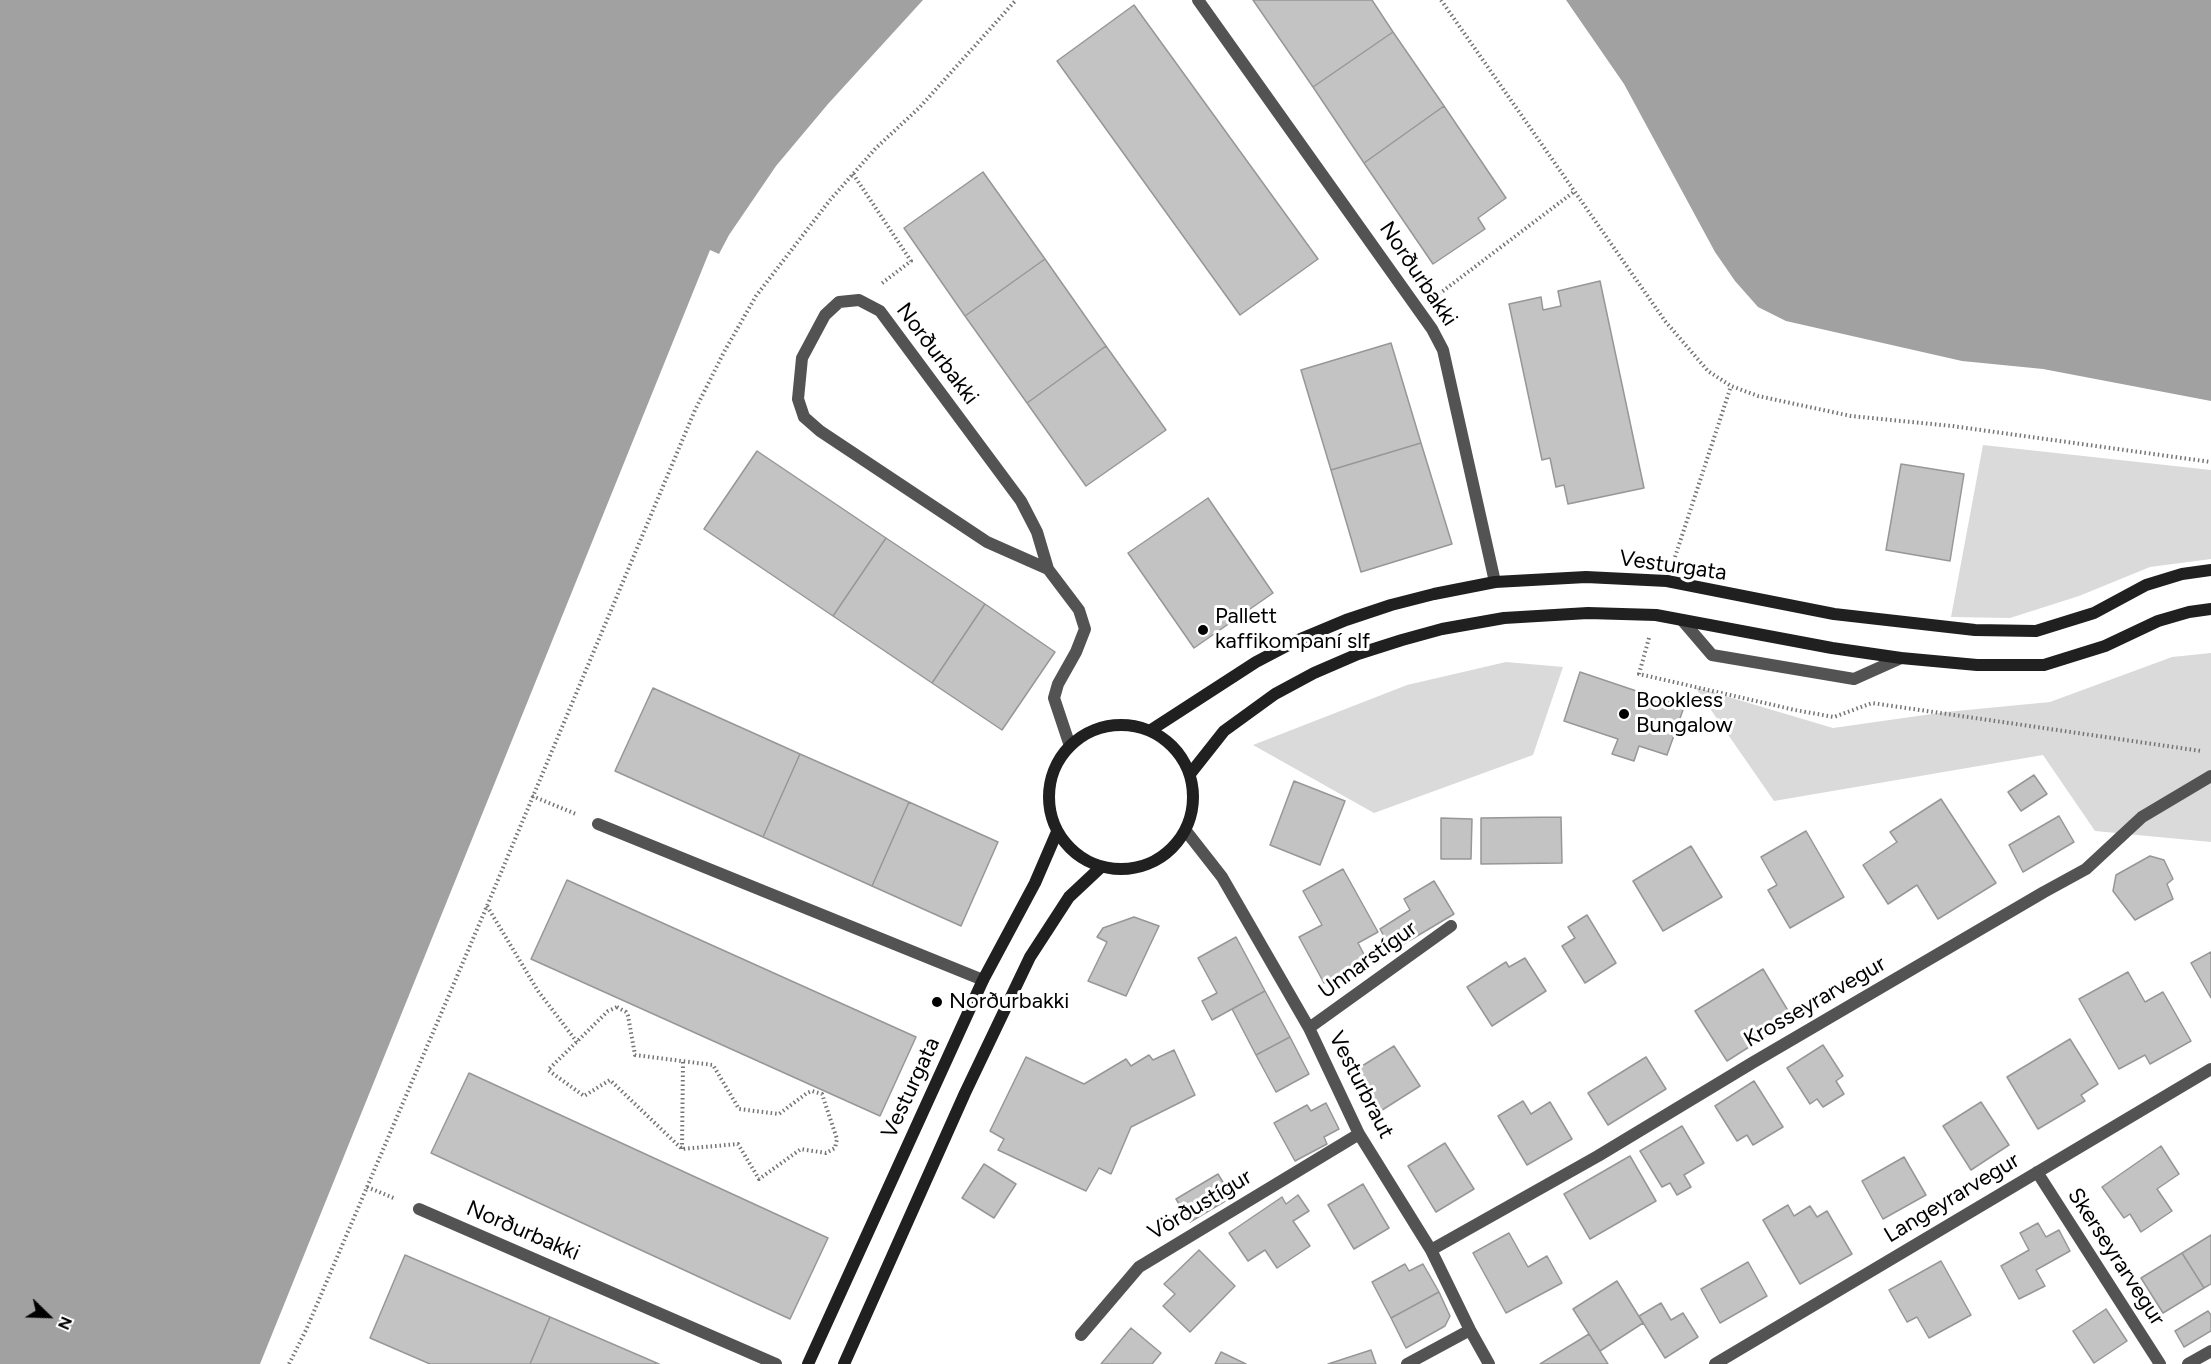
<!DOCTYPE html>
<meta charset="utf-8">
<style>
body{margin:0}
#map{position:relative;width:2211px;height:1364px;overflow:hidden;background:#fff;font-family:Figtree,sans-serif}
canvas{display:block}
.north{position:absolute;left:18px;top:1286px;width:60px;height:60px;-webkit-text-stroke:4px #fff;paint-order:stroke;rotate:113deg;font-size:16px;font-weight:700;line-height:24px;text-align:center;color:#000}
.north::after{content:'';display:block;margin:auto;width:21px;height:27px;background:#000;clip-path:polygon(50% 0,100% 100%,50% 72%,0 100%)}
</style>
<div id="map">
<canvas width="2211" height="1364"></canvas>
<div class="north">N</div>
</div>
<script>
const ctx = document.querySelector('canvas').getContext('2d');
ctx.lineJoin = 'round';
function fillPath(path, color) { ctx.fillStyle = color; ctx.fill(path, 'evenodd'); }
const toPath = rows => new Path2D(rows.map(r => 'M' + r).join(''));
function trace(path, color, width, dash) { ctx.strokeStyle = color; ctx.lineWidth = width; ctx.lineCap = dash ? 'butt' : 'round'; ctx.setLineDash(dash || []); ctx.stroke(path); }
function write(font, color, halo, rows, align = 'center') {
  ctx.font = font + ' Figtree,sans-serif'; ctx.lineWidth = 6; ctx.setLineDash([]); ctx.textBaseline = 'middle'; ctx.strokeStyle = halo; ctx.fillStyle = color; for (const [text, x, y, turn = 0] of rows) {
    ctx.save(); ctx.translate(x, y); ctx.rotate((+turn || 0) * Math.PI / 180); ctx.textAlign = isNaN(turn) ? turn : align; if (halo) ctx.strokeText(text, 0, 0); ctx.fillText(text, 0, 0); ctx.restore();
  }
}
const green = toPath([
 [1983,445,2211,470,2211,559,2150,567,2079,596,2010,618,1951,617],
 [2211,653,2211,842,2095,831,2043,755,1774,801,1695,687,1833,728,1946,712,2050,702,2172,657],
 [1506,662,1563,667,1533,755,1374,813,1253,745,1407,685]
]);
const water = toPath([
 [0,0,923,0,828,104,776,166,729,235,719,254,710,250,260,1364,0,1364],
 [1566,0,2211,0,2211,401,2043,369,1962,361,1786,321,1758,307,1735,281,1715,252,1624,84]
]);
const building = toPath([
 [1253,0,1372,0,1393,32,1313,87,1253,0],
 [1134,5,1318,259,1240,315,1057,61,1134,5],
 [1393,32,1444,106,1364,163,1313,87,1393,32],
 [1444,106,1506,198,1478,218,1485,229,1433,264,1364,163,1444,106],
 [983,172,1045,259,965,316,904,228,983,172],
 [1045,259,1106,346,1027,403,965,316,1045,259],
 [1600,281,1644,488,1568,504,1564,485,1556,487,1550,458,1542,460,1509,304,1541,297,1543,310,1561,306,1558,291,1600,281],
 [1391,343,1421,443,1331,470,1301,370,1391,343],
 [1106,346,1166,430,1086,486,1027,403,1106,346],
 [1421,443,1452,544,1361,572,1331,470,1421,443],
 [757,451,886,538,833,616,704,529,757,451],
 [1901,464,1964,474,1950,561,1886,550,1901,464],
 [1208,498,1273,593,1194,648,1128,553,1208,498],
 [886,538,985,604,932,683,833,616,886,538],
 [985,604,1055,652,1002,730,932,683,985,604],
 [1580,672,1684,707,1667,755,1639,746,1634,761,1612,754,1618,739,1564,721,1580,672],
 [653,688,800,754,763,837,615,771,653,688],
 [800,754,909,802,872,886,763,837,800,754],
 [2034,775,2047,794,2021,811,2008,792,2034,775],
 [1294,781,1345,801,1320,865,1270,845,1294,781],
 [1941,799,1996,883,1938,919,1917,885,1888,904,1863,865,1897,842,1890,832,1941,799],
 [909,802,998,842,961,926,872,886,909,802],
 [2059,816,2074,842,2023,872,2009,845,2059,816],
 [1561,817,1562,863,1481,864,1481,818,1561,817],
 [1441,818,1472,819,1471,859,1441,859,1441,818],
 [1806,831,1844,897,1790,928,1768,890,1777,885,1761,857,1806,831],
 [1691,846,1722,897,1663,931,1633,881,1691,846],
 [2150,856,2164,860,2173,879,2167,884,2173,899,2135,920,2113,891,2116,875,2150,856],
 [1343,869,1378,932,1358,943,1367,960,1324,983,1299,937,1322,925,1303,891,1343,869],
 [567,880,916,1037,880,1116,531,959,567,880],
 [1434,881,1454,914,1392,951,1380,929,1410,910,1404,899,1434,881],
 [1587,915,1616,963,1585,983,1562,946,1575,938,1568,927,1587,915],
 [1134,917,1159,926,1126,996,1088,981,1107,942,1097,937,1103,928,1134,917],
 [1236,937,1265,991,1212,1020,1202,1001,1217,993,1198,958,1236,937],
 [2211,952,2211,998,2191,963,2211,952],
 [1525,958,1546,991,1492,1026,1467,987,1506,962,1509,967,1525,958],
 [1763,969,1793,1019,1727,1061,1695,1011,1763,969],
 [2128,972,2145,1002,2163,992,2191,1041,2150,1064,2145,1055,2119,1069,2079,999,2128,972],
 [1265,991,1290,1037,1256,1055,1232,1009,1265,991],
 [1290,1037,1309,1074,1276,1092,1256,1055,1290,1037],
 [2070,1039,2098,1084,2081,1095,2085,1101,2038,1129,2007,1077,2070,1039],
 [1823,1045,1843,1076,1836,1081,1844,1094,1823,1107,1817,1099,1810,1104,1787,1068,1823,1045],
 [1394,1046,1420,1086,1379,1112,1354,1071,1394,1046],
 [1174,1050,1195,1095,1131,1127,1111,1174,1099,1168,1086,1191,998,1150,1004,1139,990,1131,1026,1057,1084,1084,1126,1059,1131,1066,1149,1055,1153,1060,1174,1050],
 [1646,1057,1666,1089,1608,1125,1588,1093,1646,1057],
 [469,1073,828,1238,790,1319,431,1153,469,1073],
 [1754,1081,1783,1127,1753,1145,1747,1135,1737,1141,1715,1106,1754,1081],
 [1523,1101,1531,1114,1550,1102,1572,1139,1527,1165,1498,1116,1523,1101],
 [1981,1102,2009,1145,1971,1170,1943,1126,1981,1102],
 [1326,1103,1339,1129,1324,1137,1327,1144,1295,1161,1274,1123,1307,1105,1311,1111,1326,1103],
 [1682,1126,1704,1163,1684,1175,1691,1187,1677,1195,1670,1183,1662,1187,1640,1151,1682,1126],
 [1445,1143,1474,1189,1436,1212,1408,1166,1445,1143],
 [2161,1146,2179,1174,2157,1189,2172,1211,2141,1232,2130,1214,2124,1218,2102,1187,2161,1146],
 [1630,1156,1656,1201,1590,1239,1564,1194,1630,1156],
 [1904,1157,1926,1195,1883,1219,1862,1181,1904,1157],
 [984,1164,1016,1184,994,1218,962,1198,984,1164],
 [1218,1174,1232,1197,1190,1222,1176,1199,1218,1174],
 [1363,1184,1389,1228,1354,1249,1328,1205,1363,1184],
 [1298,1195,1309,1211,1293,1221,1310,1246,1277,1268,1265,1250,1248,1261,1229,1233,1282,1197,1286,1204,1298,1195],
 [1788,1205,1794,1216,1810,1206,1817,1217,1827,1211,1852,1254,1800,1284,1763,1220,1788,1205],
 [2038,1223,2046,1237,2059,1230,2070,1251,2036,1270,2045,1286,2019,1299,2001,1266,2029,1250,2020,1233,2038,1223],
 [1509,1233,1528,1267,1547,1256,1562,1283,1506,1313,1473,1253,1509,1233],
 [2211,1235,2211,1284,2204,1288,2182,1253,2211,1235],
 [1199,1250,1235,1286,1190,1332,1163,1306,1175,1294,1164,1284,1199,1250],
 [2182,1253,2204,1288,2163,1313,2141,1278,2182,1253],
 [405,1255,550,1317,530,1364,430,1364,370,1338,405,1255],
 [1941,1261,1971,1315,1929,1338,1917,1317,1907,1322,1889,1290,1941,1261],
 [1748,1262,1767,1296,1720,1323,1701,1289,1748,1262],
 [1405,1264,1409,1271,1423,1264,1439,1292,1391,1318,1372,1282,1405,1264],
 [1617,1281,1643,1323,1600,1351,1573,1309,1617,1281],
 [1439,1292,1450,1316,1445,1326,1406,1348,1391,1318,1439,1292],
 [1661,1303,1671,1320,1683,1313,1698,1337,1665,1358,1639,1316,1661,1303],
 [2106,1309,2127,1341,2094,1363,2073,1331,2106,1309],
 [2208,1311,2211,1315,2211,1331,2184,1347,2175,1331,2208,1311],
 [550,1317,659,1364,530,1364,550,1317],
 [1131,1328,1161,1353,1152,1364,1101,1364,1131,1328],
 [1589,1334,1608,1364,1540,1364,1589,1334],
 [1371,1350,1376,1364,1328,1364,1371,1350],
 [1221,1352,1246,1364,1215,1364,1221,1352]
]);
const path = toPath([
 [1441,0,1665,321,1708,371,1731,386,1758,396,1851,416,1952,426,2211,462],
 [853,174,911,261,881,284],
 [1439,294,1575,191],
 [1675,557,1731,386],
 [1649,638,1639,674,1795,710,1834,717,1872,703,2201,751],
 [532,796,576,814],
 [487,906,538,991,577,1042],
 [617,1007,626,1012,628,1016,635,1055,713,1065,739,1109,779,1114,807,1093,812,1091,822,1094,837,1139,835,1148,826,1153,801,1149,759,1179,738,1144,682,1149,610,1080,584,1096,548,1070,608,1011,617,1007],
 [682,1149,683,1061],
 [367,1187,396,1199],
 [289,1364,306,1330,487,906,695,410,724,352,756,296,830,200,876,148,920,107,1016,0]
]);
const lane = toPath([
 [1682,620,1712,655,1854,679,1901,658]
]);
const street = toPath([
 [1198,0,1432,329,1443,350,1495,582],
 [1048,569,987,542,820,431,804,417,798,399,802,358,825,315,839,302,859,300,880,311,1021,501,1037,532,1048,569,1079,610,1085,629,1076,652,1058,684,1054,698,1070,746],
 [598,824,983,980],
 [1186,831,1222,877,1309,1028,1359,1134,1431,1250,1470,1330,1489,1364],
 [1309,1028,1451,926],
 [2037,1172,2160,1364],
 [419,1209,776,1364],
 [1431,1250,1598,1156,1752,1063,2044,892,2086,869,2142,817,2211,776],
 [1081,1335,1139,1267,1359,1134],
 [1407,1364,1470,1330],
 [1715,1364,2211,1069],
 [2188,1364,2211,1351]
]);
const secondary = toPath([
 '1049 797a72 72 0 1 1 144 0a72 72 0 1 1-144 0Z',
 [1151,730,1256,662,1298,640,1346,620,1391,605,1434,594,1495,582,1586,577,1667,581,1834,614,1975,630,2036,631,2094,613,2146,585,2182,574,2211,570],
 [1190,774,1224,731,1275,694,1314,673,1358,654,1402,640,1442,629,1504,618,1588,613,1656,615,1832,648,1901,658,1977,665,2044,665,2105,646,2158,621,2189,612,2211,609],
 [808,1364,983,980,1035,883,1057,832],
 [844,1364,965,1093,1030,957,1069,897,1101,867]
]);
const markers = [
 [1203,630,6,"#000"],
 [1624,714,6,"#000"],
 [937,1002,6,"#000"]
];
const streetNames = [
 ["Norðurbakki",1418,274,56],
 ["Norðurbakki",937,354,53],
 ["Vesturgata",1673,566,8],
 ["Unnarstígur",1368,960,-36],
 ["Krosseyrarvegur",1815,1002,-30],
 ["Vesturbraut",1361,1085,63],
 ["Vesturgata",911,1088,-65],
 ["Langeyrarvegur",1952,1198,-31],
 ["Vörðustígur",1200,1205,-31],
 ["Norðurbakki",523,1231,23],
 ["Skerseyrarvegur",2116,1257,57]
];
const poiNames = [
 ["Pallett",1215,617],
 ["kaffikompaní slf",1215,642],
 ["Bookless",1636,701],
 ["Bungalow",1636,726],
 ["Norðurbakki",949,1002]
];
fillPath(green, '#dadada');
fillPath(water, '#a1a1a1');
fillPath(building, '#c3c3c3');
trace(building, '#979797', 1.5);
trace(path, '#757575', 4, [1.5, 3]);
trace(lane, '#535353', 12);
trace(street, '#535353', 12);
trace(secondary, '#202020', 12);
for (const [x, y, r, color] of markers) { const dot = new Path2D(); dot.arc(x, y, r, 0, 2 * Math.PI); ctx.fillStyle = color; ctx.fill(dot); trace(dot, '#fff', 2); }
write('22px', '#000', '#fff', streetNames);
write('22px', '#000', '#fff', poiNames, 'left');
</script>
